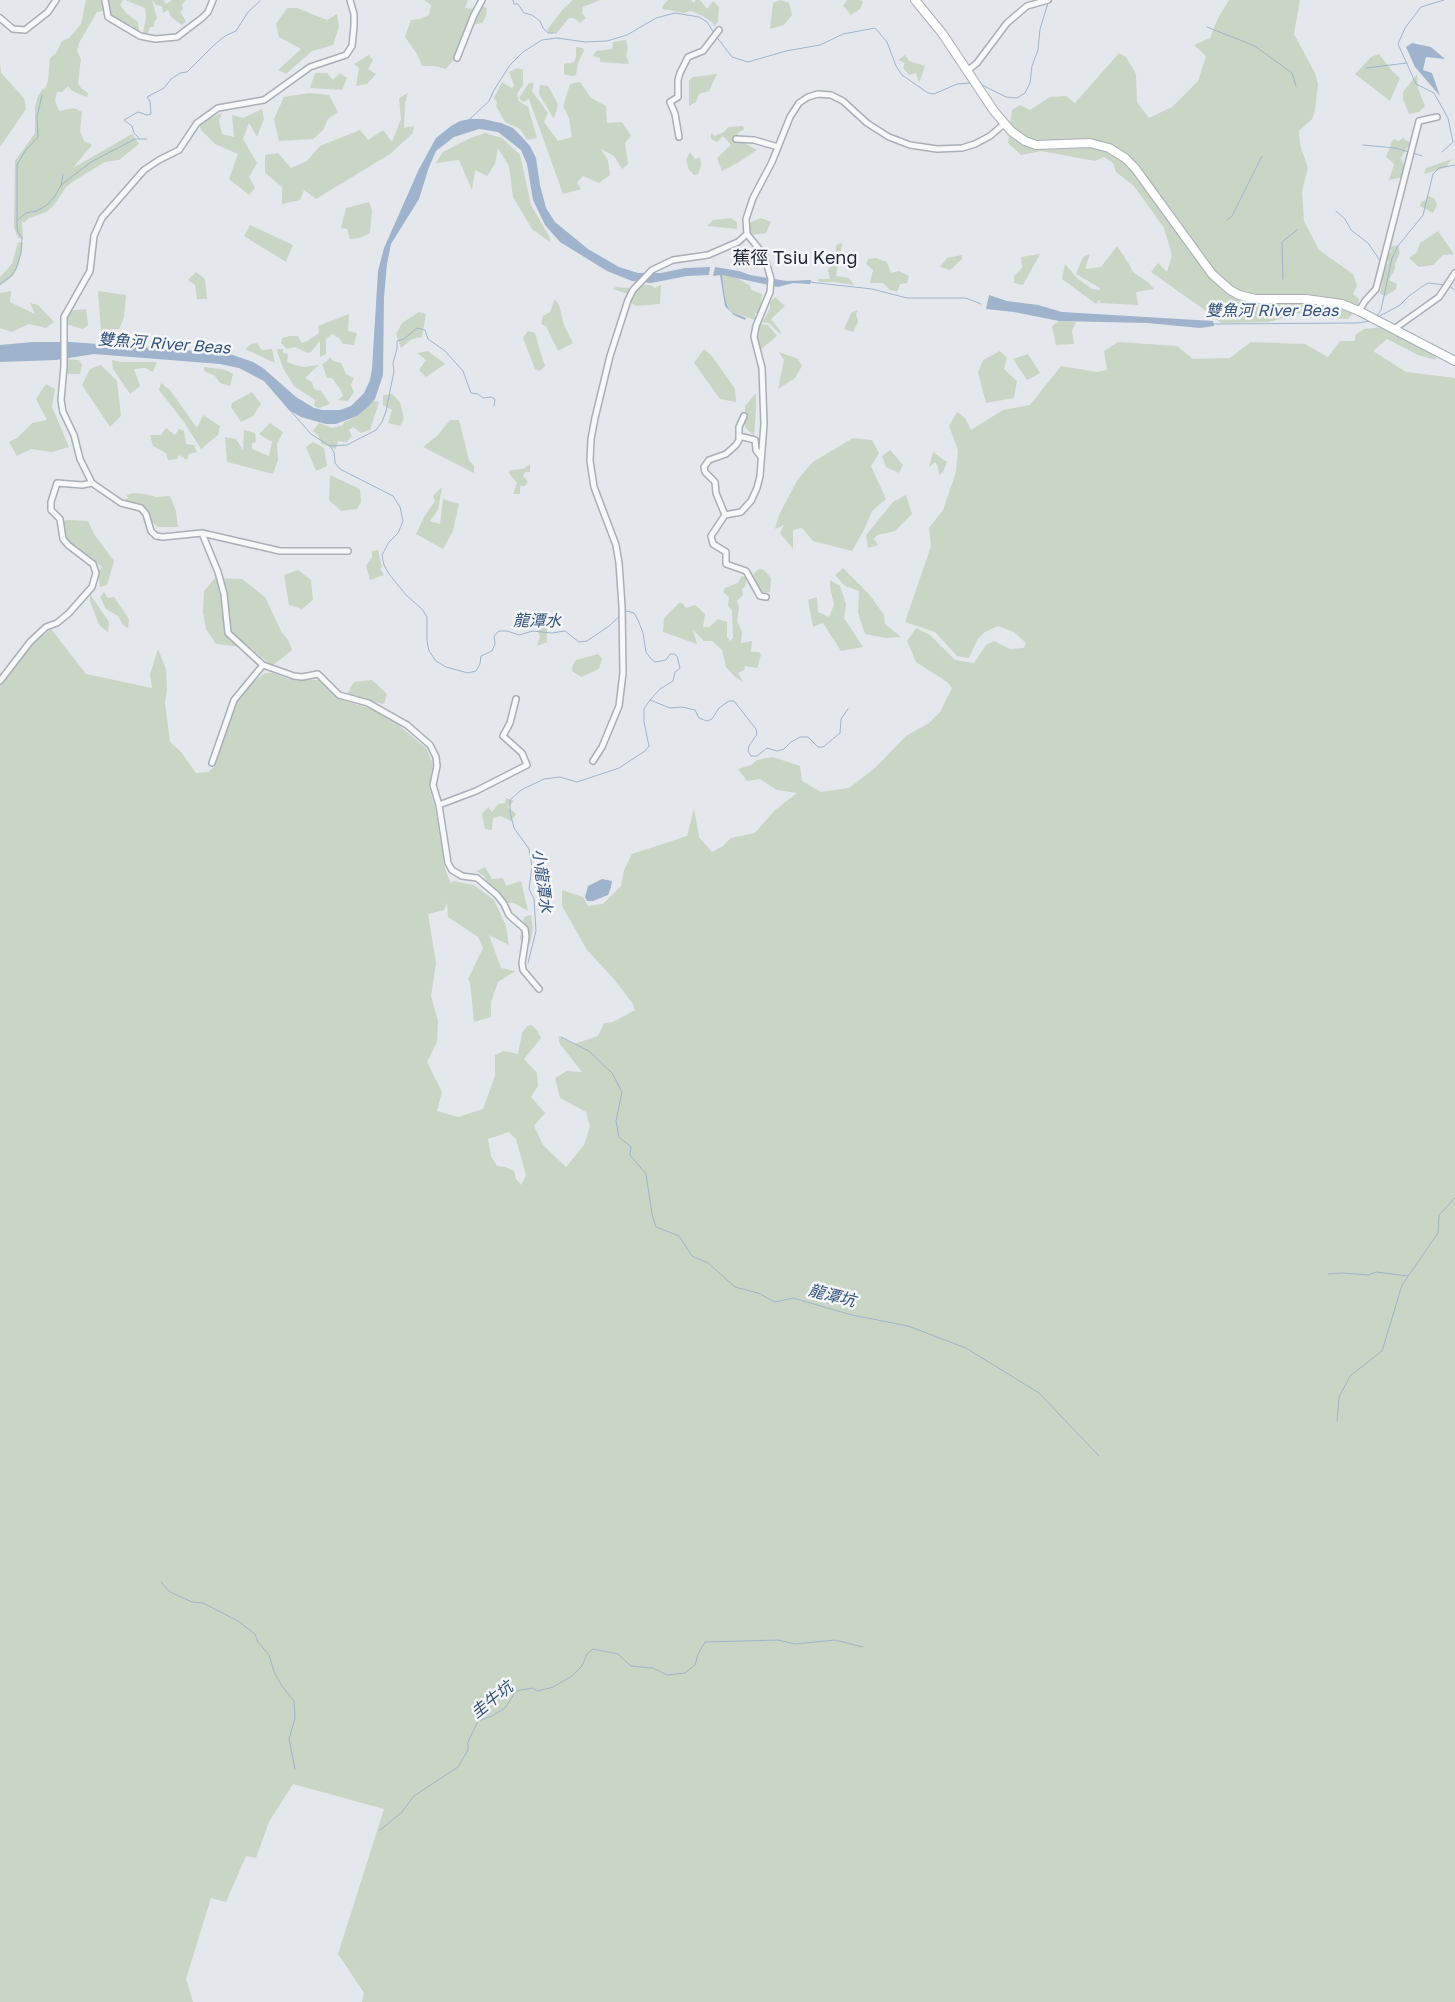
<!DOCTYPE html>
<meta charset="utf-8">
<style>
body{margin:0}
canvas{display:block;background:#e4e7ec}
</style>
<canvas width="1455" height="2002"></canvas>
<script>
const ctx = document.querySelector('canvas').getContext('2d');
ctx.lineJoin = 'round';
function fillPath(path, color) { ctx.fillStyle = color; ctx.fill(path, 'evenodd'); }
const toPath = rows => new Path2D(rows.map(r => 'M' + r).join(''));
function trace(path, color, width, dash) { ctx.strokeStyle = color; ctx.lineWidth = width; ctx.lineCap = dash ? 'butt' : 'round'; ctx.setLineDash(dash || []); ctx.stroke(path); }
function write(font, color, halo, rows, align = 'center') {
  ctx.font = font + ' "Golos Text","Noto Sans TC",sans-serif'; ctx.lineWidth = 5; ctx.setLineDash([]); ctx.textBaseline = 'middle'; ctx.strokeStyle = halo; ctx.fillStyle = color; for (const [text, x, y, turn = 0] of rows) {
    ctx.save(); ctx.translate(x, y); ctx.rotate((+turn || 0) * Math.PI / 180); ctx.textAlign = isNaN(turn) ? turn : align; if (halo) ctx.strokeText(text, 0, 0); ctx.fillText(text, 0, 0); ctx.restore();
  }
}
const green = toPath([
 [86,0,123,0,120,5,127,14,138,22,139,32,131,25,117,25,110,23,113,15,104,11,97,12,79,43,77,51,81,59,78,83,81,88,88,93,87,97,72,91,68,86,62,92,57,92,55,101,59,111,74,108,82,112,80,131,84,141,92,145,73,168,132,134,139,144,119,160,105,162,74,181,66,187,54,205,47,212,29,218,24,223,22,221,23,239,18,238,14,227,15,161,35,133,35,106,38,96,43,88,45,89,48,81,50,58,56,53,62,41,69,38,81,24],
 [125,0,163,0,166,4,172,0,186,0,182,5,183,9,180,12,186,21,182,25,171,17,168,10,163,13,162,6,156,5,152,0,157,18,154,22,154,27,150,27,148,33,143,33,146,17,145,8],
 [424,0,468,0,465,8,477,9,482,6,487,8,486,16,482,23,471,25,459,53,446,69,434,66,422,66,417,54,405,37,411,20,420,19,429,15,431,5],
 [573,0,600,0,583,7,582,13,586,18,580,23,574,18,569,18,556,34,548,32,547,30,563,9],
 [668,0,691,0,694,3,696,0,700,0,707,9,713,1,719,7,718,21,714,27,713,23,703,16,691,11,684,13,662,9,663,5],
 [780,0,789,3,792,15,784,25,770,29,773,3],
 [847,0,861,0,863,2,860,9,851,15,843,6],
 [1229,0,1300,0,1294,34,1315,73,1318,84,1315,111,1312,119,1299,131,1300,145,1308,168,1302,191,1304,221,1319,250,1353,274,1357,286,1353,294,1359,299,1358,307,1348,319,1321,318,1318,311,1296,314,1269,322,1221,323,1206,311,1151,272,1158,263,1167,272,1172,255,1164,228,1134,186,1116,172,1113,163,1104,157,1095,161,1041,151,1021,155,1008,143,1012,110,1020,105,1030,110,1050,97,1066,96,1075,103,1119,53,1126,57,1136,74,1137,102,1149,118,1172,107,1198,81,1206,56,1194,45,1210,38,1218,18],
 [287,8,297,8,327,20,337,14,339,27,333,45,312,51,286,74,278,70,301,49,279,37,276,24],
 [626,40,628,50,626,55,629,64,600,62,600,58,593,56,596,51,612,49,613,42],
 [576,47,583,48,584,51,578,63,576,75,572,76,564,74,564,64,574,62,576,57],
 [1379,54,1393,72,1400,78,1390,101,1355,74,1371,57],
 [369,55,373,60,368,69,376,74,367,84,356,86,359,68,354,64],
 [905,55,909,61,925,66,919,83,916,73,909,75,903,68,905,63,898,60],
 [0,61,1,73,24,98,26,109,0,147],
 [518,68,523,70,523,85,517,94,519,101,528,107,537,138,527,140,520,129,505,122,496,106,497,102,494,98,502,82,512,88,514,85,509,72],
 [315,73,327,73,333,80,340,73,347,78,342,90,310,88],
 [717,74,709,91,699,94,696,102,689,106,689,80,693,77],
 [1417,74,1418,88,1425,106,1419,112,1409,114,1403,99,1403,92],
 [580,82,591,98,606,106,607,123,622,122,631,136,625,143,628,164,622,169,614,156,601,149,608,160,610,175,599,183,583,176,577,183,581,189,563,194,529,99,523,102,519,98,529,83,534,83,532,91,548,113,544,122,558,141,572,137,569,118,563,106,570,84],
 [540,85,548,86,558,104,554,119,539,94],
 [309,93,329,95,338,112,328,119,323,130,313,139,279,141,274,119,284,97],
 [408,93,405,103,404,128,414,126,413,133,390,154,316,199,304,190,300,200,282,204,282,187,265,173,265,155,278,153,291,168,307,161,320,146,360,130,368,140,383,130,392,142,401,119,399,98],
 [262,109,264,119,257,137,249,123,243,139,257,163,249,177,255,188,249,195,229,179,238,154,215,144,201,130,199,123,222,113,219,121,222,134,234,137,232,115,243,118],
 [743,126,744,129,737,134,746,144,757,150,739,162,722,171,717,158,731,145,723,136,717,142,711,139,711,133,715,136,724,132,728,127],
 [485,133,502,138,520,155,531,205,550,238,550,242,532,229,513,197,509,166,498,148,495,164,487,176,475,170,472,190,459,160,436,163,443,152,468,139],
 [1403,138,1410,143,1401,158,1408,176,1389,180,1394,164,1386,157,1393,139,1399,141],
 [690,152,695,159,700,157,701,166,698,174,694,175,689,170,686,160],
 [1452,159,1445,168,1424,174,1426,168],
 [1427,195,1435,199,1437,205,1433,213,1420,206,1421,202,1426,200],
 [369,202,372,210,370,233,360,238,350,239,347,229,341,228,346,208],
 [731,218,737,222,737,229,707,226,713,220],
 [761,218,771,222,766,233,751,235,749,223],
 [250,225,293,245,286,262,244,236],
 [1438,231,1454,254,1443,255,1433,265,1419,267,1409,258,1417,252,1420,243],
 [18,242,23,243,19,264,13,276,0,286,0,277,12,264],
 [842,243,841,251,844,255,841,263,837,268,836,276,849,278,854,285,834,282,820,282,817,279,830,279,828,270,835,260,836,245],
 [1398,245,1400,253,1395,264,1395,269,1389,280,1397,284,1396,289,1386,296,1380,294,1384,270,1382,262,1388,264,1388,260,1383,258,1391,252,1390,247],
 [1117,246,1129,264,1133,272,1149,283,1154,289,1136,292,1138,305,1100,303,1100,300,1096,304,1062,279,1065,264,1077,278,1092,289,1100,290,1100,288,1076,274,1083,257,1090,254,1085,269,1101,267],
 [1040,254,1023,285,1014,283,1014,276,1022,268,1021,257],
 [962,255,962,259,950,270,940,267,947,258],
 [876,258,887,262,891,273,899,271,909,276,907,283,900,284,897,292,890,290,883,283,870,283,873,270,866,264,868,259],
 [196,272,205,279,207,299,197,299,195,285,188,280],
 [722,275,737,278,750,286,751,290,762,294,761,307,759,313,755,313,755,320,731,312,725,299],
 [637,285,651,285,655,288,661,285,660,304,636,306,631,303,628,294,613,289,616,287,630,288],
 [11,291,10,302,35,314,30,303,38,305,54,322,46,328,29,324,12,332,0,328,0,293],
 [98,291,126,295,124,317,119,329,101,331],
 [775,297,785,306,771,319,781,332,780,334,769,323,761,322,765,318,770,308,770,302],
 [555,299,559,305,564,325,573,343,558,351,546,326,541,324,543,316,550,312],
 [86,309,88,325,83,329,66,324,67,311],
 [858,310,856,314,858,322,853,332,844,329,851,313],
 [419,312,426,314,422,337,412,339,401,348,396,334,402,323],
 [349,314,348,331,357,333,354,345,343,344,339,338,332,334,326,339,326,354,320,357,320,341,311,352,307,353,295,347,287,349,281,343,282,338,290,336,298,336,302,343,307,341,319,333,318,326],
 [1059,321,1076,322,1072,331,1074,344,1056,345,1052,326],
 [759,324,768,325,777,336,759,351,756,337],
 [1382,327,1435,355,1436,360,1418,355,1387,339,1373,351,1406,372,1455,378,1455,2002,362,2002,364,1993,338,1954,384,1809,293,1784,269,1822,256,1858,246,1856,226,1902,211,1898,186,1979,193,2002,0,2002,0,685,26,650,51,629,86,674,152,688,150,674,158,649,166,669,167,690,165,702,170,742,181,752,196,773,208,772,215,766,235,702,248,686,265,673,273,673,288,679,320,680,342,700,372,709,396,723,426,748,433,764,429,787,435,807,445,869,451,884,453,881,474,885,494,900,506,926,509,945,489,935,501,968,515,971,498,982,491,1002,491,1017,474,1022,470,982,468,979,483,948,478,937,448,917,447,903,444,910,428,914,436,963,431,996,438,1021,437,1042,427,1062,442,1092,437,1111,458,1117,483,1109,495,1076,495,1055,504,1051,518,1054,522,1033,527,1026,531,1025,537,1030,541,1038,524,1059,537,1073,538,1086,531,1097,545,1113,534,1126,543,1145,566,1167,584,1145,590,1126,586,1112,560,1098,555,1078,567,1071,582,1072,560,1044,558,1036,574,1044,598,1036,604,1023,613,1022,635,1010,633,1004,613,978,587,950,562,906,562,890,583,897,588,906,603,904,621,886,624,870,632,854,687,836,694,809,699,837,712,852,723,846,731,838,755,833,774,811,797,793,777,790,760,779,747,781,738,769,751,765,757,760,773,757,800,766,802,781,821,792,849,788,875,768,906,736,929,723,940,712,952,688,947,682,916,662,907,641,916,628,930,635,955,660,974,663,986,645,994,641,1010,649,1024,648,1026,643,1014,632,998,626,985,632,977,640,969,658,957,656,935,632,905,622,931,546,929,528,943,510,956,472,958,450,949,426,957,412,965,418,971,430,1003,410,1030,405,1061,366,1097,372,1107,370,1104,351,1118,342,1177,346,1193,359,1230,358,1251,342,1305,344,1328,357,1340,341,1355,341,1355,335,1364,329],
 [509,1132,516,1139,521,1157,526,1176,521,1185,516,1179,514,1171,505,1167,497,1166,491,1156,488,1139],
 [528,331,535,333,538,344,545,366,540,371,535,369,523,338],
 [257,343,262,350,272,349,275,363,245,349,251,344],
 [278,349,283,349,283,353,288,354,287,362,292,364,303,367,319,365,305,378,312,382,314,389,321,391,330,404,319,408,314,406,315,400,294,386,283,368,277,351],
 [704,349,712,356,735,389,736,402,720,399,694,363],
 [428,351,445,364,426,377,419,370,426,360,417,353],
 [1000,351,1007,358,1004,369,1017,381,1014,398,986,403,978,372,983,360],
 [779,352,798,359,802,366,795,378,778,389,784,360],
 [1028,354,1040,373,1027,380,1013,359],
 [330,357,333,361,341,363,346,374,354,378,351,385,354,392,348,401,338,400,343,396,340,389,332,378,327,378,322,364,327,361],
 [66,359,79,360,82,365,80,374,67,374],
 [112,360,121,362,157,362,153,372,145,368,134,369,140,386,130,394,113,369],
 [101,365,117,381,121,416,110,427,82,385,90,369],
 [204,367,226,370,233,374,230,386,220,383,215,376,204,371],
 [161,383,170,390,197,428,203,415,220,426,218,435,201,449,184,422,159,390],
 [46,384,55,389,52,407,69,447,52,452,31,449,17,456,9,442,17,438,32,423,47,420,36,399],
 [252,392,261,404,253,416,241,422,231,407,232,403],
 [756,393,756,410,754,436,745,427,745,406],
 [392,394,400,402,404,418,400,426,388,423,392,410,383,405,383,395],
 [373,401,379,402,370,430,361,433,353,427,349,430,352,436,347,442,338,441,336,449,322,444,318,435,313,431,319,423,332,428,343,425,344,422,357,416,368,407],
 [450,420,459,420,469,460,474,466,474,473,423,447,438,435],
 [270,423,283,432,277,444,278,460,273,474,227,462,225,437,236,439,243,450,244,430,255,433,256,442,252,443,252,449,269,456,272,442,259,434],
 [166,428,175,435,179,429,184,431,186,444,194,445,197,452,189,454,187,460,179,455,177,459,168,460,166,453,153,446,150,435,161,435],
 [853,438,872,440,879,453,871,466,886,499,872,511,864,530,852,551,813,541,802,528,793,530,793,549,780,533,784,525,775,529,779,515,798,479,813,462],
 [313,442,324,448,327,466,316,471,306,447],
 [890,450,903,465,899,473,886,467,882,456],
 [933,452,947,462,943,472,939,475,938,467,935,462,929,467],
 [530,464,530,472,525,472,523,476,528,482,525,486,520,486,520,494,513,494,517,483,509,473,510,470,523,469],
 [330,475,360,489,361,502,357,509,341,511,329,500],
 [442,487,438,510,430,521,440,524,443,499,459,504,453,531,443,549,416,534,424,517,435,501,433,496],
 [133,493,145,494,156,497,170,496,176,511,178,527,158,527,152,522,143,506,123,500,128,498,127,495],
 [906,495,912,514,895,531,877,535,874,539,878,545,868,548,866,535,893,502],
 [67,520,88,521,94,534,114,561,107,585,100,587,98,572,102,567,69,541,56,524],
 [378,550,382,567,380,569,384,575,370,580,366,566,372,557,372,551],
 [843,568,869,594,884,615,885,624,901,637,886,638,865,634,858,613,859,591,845,586,835,575],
 [759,569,764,570,771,578,770,592,761,593,754,580,753,574],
 [298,570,311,580,313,600,302,609,289,605,284,575],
 [742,576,746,577,746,585,742,589,743,595,737,601,739,607,737,621,742,632,741,643,752,641,751,652,759,652,761,655,757,668,745,666,744,670,738,673,743,682,734,676,726,667,722,650,712,641,704,641,693,630,697,644,663,632,664,618,679,603,682,603,686,608,695,605,705,614,703,627,709,627,718,619,727,622,727,637,730,641,733,638,732,610,728,606,729,597,723,592,725,588,738,583],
 [215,578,242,579,265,597,282,633,288,640,292,650,272,666,251,648,216,644,206,629,203,612,204,591],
 [830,580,840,586,846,604,844,618,863,647,841,651,823,623,813,627,808,600,817,597,818,612,829,617,834,605,830,587],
 [104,592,108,598,114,597,129,619,128,628,123,625,118,616,106,609,100,597],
 [90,594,109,622,108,632,99,625,90,601],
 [536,618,547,619,547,642,537,646,540,636,534,625],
 [598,654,602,659,599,669,581,677,572,671,573,664,576,660],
 [372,680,387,694,384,704,346,696,354,682],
 [506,798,514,801,508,807,516,814,511,821,501,816,493,818,492,830,485,829,482,814,488,807,492,812,498,804,505,803],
 [485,867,492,879,503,878,506,886,521,881,528,911,514,903,498,902,484,876,476,871],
 [531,915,533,928,530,944,522,946,520,938,524,917]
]);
const water = toPath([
 [1412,43,1431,47,1445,59,1426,57,1423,70,1432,73,1440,96,1415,67,1406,47],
 [470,119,483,119,501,123,513,128,521,136,530,146,536,158,540,185,546,208,555,222,588,249,619,267,638,273,661,273,685,268,710,267,709,275,687,276,651,283,632,281,607,271,586,258,560,242,545,225,533,200,527,164,521,150,498,132,479,129,454,137,436,151,429,167,419,199,391,244,387,264,384,297,383,375,375,399,368,407,357,416,336,424,326,424,301,417,289,410,264,381,239,368,220,364,94,354,56,360,0,362,0,345,33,342,70,342,227,353,253,362,263,368,296,397,314,408,322,410,340,410,351,406,364,393,370,380,372,369,378,271,384,248,419,169,436,138,451,126,460,121],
 [715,267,739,271,750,275,787,281,811,280,810,284,793,283,778,287,722,275,725,298,727,305,731,312,746,318,745,320,734,315,725,306,720,275,713,276],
 [989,295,1007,301,1038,305,1062,312,1213,321,1214,326,1200,328,1147,323,1059,321,1014,312,986,309],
 [602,879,612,881,611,887,608,895,593,901,587,901,585,897,588,886]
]);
const stream = toPath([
 [513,0,514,4,518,4,524,13,532,15,540,21,543,28,548,33,553,33],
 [1207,27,1255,46,1292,73,1296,86],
 [716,36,732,57,748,62,786,51,820,45,843,34,875,28,887,42,896,66,902,75,928,93,934,94,957,84,970,83],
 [1366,68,1407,63],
 [980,84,1006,97,1017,98,1025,93,1030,83,1032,66,1038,50,1040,29,1048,3],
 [470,119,489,101,494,90,510,65,523,52,542,40,557,38,585,42,607,41,627,35,656,18,675,13,699,17,707,22,714,33],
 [139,138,134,133,132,126,124,120,138,112,147,115,151,114,150,101,147,97,164,88,171,79,180,73,187,72,213,46,225,36,236,31,248,12,260,1],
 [1363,145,1395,148,1409,152],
 [1442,152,1453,142,1448,118,1434,93,1416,84,1398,44,1405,28,1421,7,1444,0],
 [1413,153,1422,156],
 [61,186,63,174],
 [1336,211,1345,219,1351,230,1368,243,1381,262],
 [18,220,26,213,37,211,47,205,55,196,61,185,91,162,135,139,147,139],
 [1227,220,1232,216,1262,156],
 [1283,279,1282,242,1297,230],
 [809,282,872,289,907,298,966,298,981,304],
 [0,284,11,276,16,269,21,253,22,238,18,232,17,227,17,165,25,151,38,137,37,117,42,95],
 [1449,286,1455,290],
 [1376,317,1381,310,1392,258,1398,246,1423,215,1433,174,1439,168,1455,165],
 [1378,317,1400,305,1409,296,1423,286,1428,283,1445,285],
 [1213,324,1357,323,1371,321],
 [289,409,311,434,330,446,334,452,335,463,340,469,393,496,400,507,403,521,398,533,389,542,382,555,384,565,389,574,406,595,422,609,427,617,427,641,429,651,436,661,446,667,468,673,476,671,480,664,481,656,492,651,495,644,494,636,499,631,507,631,519,635,533,631,552,633,565,631,579,642,587,641,609,626,621,615],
 [330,446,347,445,376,430,382,422,386,411,394,371,393,363,397,349,397,341,404,339,417,328,425,330,428,339,445,351,463,371,471,393,478,394,483,398,491,397,495,399,494,406],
 [650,700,670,708,682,707,695,710,699,718,707,721,712,719,719,708,729,701,734,701,756,729,757,734,749,746,748,751,751,756,757,756,767,748,777,751,784,749,791,742,800,737,808,737,818,747,823,747,840,733,841,719,848,709],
 [528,963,536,931,534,899,529,889,532,866,529,849,514,828,510,812,510,800,521,790,544,779,560,777,577,782,619,768,645,751,649,746,644,722,644,709,650,700,660,689,673,681,675,672,680,668,677,656,674,654,670,654,666,660,661,661,655,662,651,659,646,652,643,633,638,620,634,613,627,611,624,613],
 [561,1037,589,1051,612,1073,622,1092,616,1121,619,1137,631,1147,630,1155,646,1174,652,1214,656,1227,679,1236,692,1256,708,1263,735,1287,758,1293,775,1302,793,1298,852,1315,908,1326,966,1348,1039,1393,1099,1456],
 [1328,1274,1342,1273,1368,1275,1376,1272,1408,1276],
 [1337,1421,1339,1397,1350,1376,1382,1351,1402,1285,1438,1233,1439,1215,1455,1198],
 [161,1582,170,1592,192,1602,203,1603,238,1621,255,1634,258,1642,269,1655,275,1674,282,1686,294,1701,295,1718,289,1739,295,1769],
 [380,1830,401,1813,414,1796,458,1767,468,1750,468,1742,478,1721,492,1716,505,1708,516,1691,532,1688,538,1691,553,1687,572,1676,582,1666,587,1654,593,1649,618,1654,631,1666,653,1668,667,1675,685,1673,695,1665,698,1654,705,1642,778,1640,795,1644,835,1640,863,1647]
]);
const minor = toPath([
 [105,0,108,17,140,36,155,39,177,37,202,18,208,12,213,0],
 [0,18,13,29,25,30,48,12,56,0],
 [457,58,474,15,482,0],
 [967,71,977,63,1007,23,1027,6,1048,0],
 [679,137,675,114,670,102,678,97,678,80,680,73,688,57,703,51,719,30],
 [736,139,754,140,778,147],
 [1359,311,1365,301,1376,289,1419,121,1437,117],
 [1394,329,1439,297,1455,273],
 [739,436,755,440,756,450,761,457],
 [725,515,716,493,715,482,705,472,704,467,709,460,726,454,736,445,739,440,739,427,744,416],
 [202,533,218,572,224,594,228,633,263,665,294,676,302,677,318,674,339,695,368,703,407,725,430,745,436,757,437,766,433,785,439,805,448,863,452,870,462,876,477,878,497,895,504,904,509,915,525,929,526,937,522,963,523,970,539,989],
 [348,551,280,551,202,533,163,537,156,536,151,531,146,514,141,508,121,503,92,483,80,459,74,435,63,412,61,400,64,366,64,317,90,271,94,236,102,218,144,170,159,160,179,150,197,123,218,108,264,100,310,67,346,55,352,46,354,26,354,14,350,0],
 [766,597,760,596,746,571,726,564,726,552,713,544,711,536,725,515,741,512,751,501,757,488,760,476,764,424,762,368,754,337,756,326,770,292,771,279,764,255,747,234,746,219,753,198,772,162,790,117,799,103,808,97,818,94,831,95,843,101,867,123,889,137,910,145,937,149,962,148,975,144,990,136,1004,124],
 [0,681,30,642,46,627,57,623,69,613,92,587,96,573,93,564,68,545,63,539,60,519,51,510,51,502,57,483,82,485,92,483],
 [593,761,602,747,619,706,623,673,622,606,619,563,616,545,594,487,590,461,591,439,595,418,610,356,628,300,633,290,652,270,673,260,708,255,738,242,747,234],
 [212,763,234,700,263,665],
 [439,805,476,791,527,765,522,753,503,736,510,723,516,699]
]);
const secondary = toPath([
 [915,0,942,33,994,111,1011,131,1025,141,1036,145,1090,143,1109,148,1125,158,1135,168,1212,274,1230,290,1239,295,1255,299,1306,299,1342,304,1359,311,1455,361]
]);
const waterNames = [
 ["雙魚河 River Beas",1272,311],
 ["雙魚河 River Beas",164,344,4],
 ["龍潭水",537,621,1],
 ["小龍潭水",542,881,83],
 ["龍潭坑",832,1296,14],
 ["圭牛坑",492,1700,-39]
];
const quarterNames = [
 ["蕉徑 Tsiu Keng",795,258]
];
fillPath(green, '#c9d6c5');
fillPath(water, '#9fb4cc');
trace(stream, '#9fb4cc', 1);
trace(minor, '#a9aeb7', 8);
trace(secondary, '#a9aeb7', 10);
trace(minor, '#f7f8fa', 5);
trace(secondary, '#fff', 8);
write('italic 16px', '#34527a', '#f4f6f9', waterNames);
write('18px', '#1d2536', '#f4f6f9', quarterNames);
</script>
